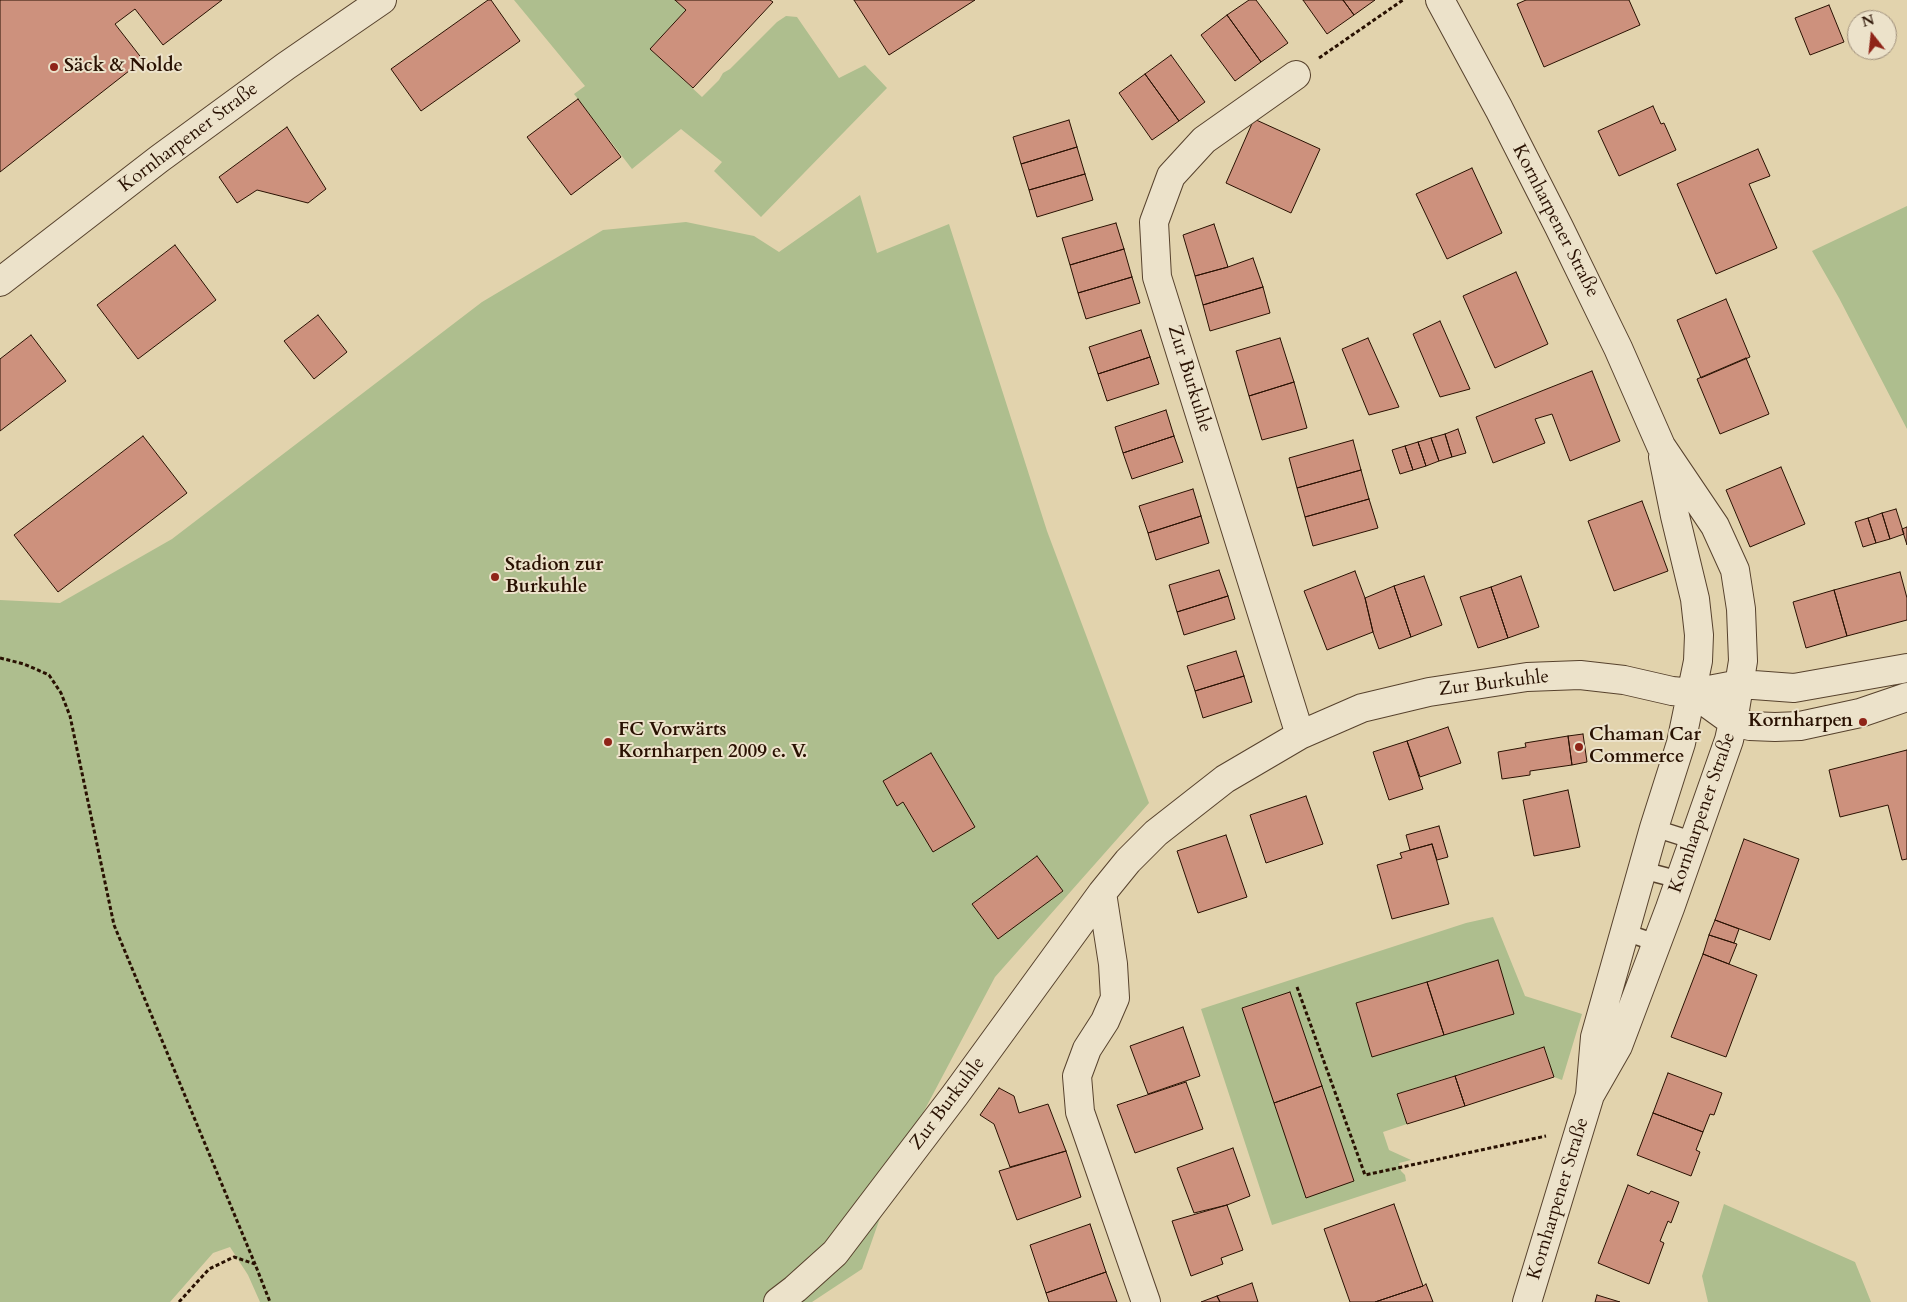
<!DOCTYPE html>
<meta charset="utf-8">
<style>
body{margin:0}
#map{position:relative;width:1907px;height:1302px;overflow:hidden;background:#e2d3ad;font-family:Cardo,serif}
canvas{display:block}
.north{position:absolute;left:1847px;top:10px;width:50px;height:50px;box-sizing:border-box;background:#ece2ca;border:1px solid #9e8e7a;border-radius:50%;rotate:344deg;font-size:14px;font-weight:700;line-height:20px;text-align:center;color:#291102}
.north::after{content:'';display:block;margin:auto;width:18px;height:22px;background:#8f2418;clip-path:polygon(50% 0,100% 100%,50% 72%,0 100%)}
</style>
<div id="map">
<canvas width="1907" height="1302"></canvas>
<div class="north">N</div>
</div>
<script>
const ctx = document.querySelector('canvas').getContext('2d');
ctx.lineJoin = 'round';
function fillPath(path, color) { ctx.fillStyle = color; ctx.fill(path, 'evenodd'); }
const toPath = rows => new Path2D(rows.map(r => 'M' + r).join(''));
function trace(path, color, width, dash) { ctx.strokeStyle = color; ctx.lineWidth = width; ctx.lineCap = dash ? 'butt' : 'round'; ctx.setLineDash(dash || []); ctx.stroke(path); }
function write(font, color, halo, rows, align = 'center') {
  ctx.font = font + ' Cardo,serif'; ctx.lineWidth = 4; ctx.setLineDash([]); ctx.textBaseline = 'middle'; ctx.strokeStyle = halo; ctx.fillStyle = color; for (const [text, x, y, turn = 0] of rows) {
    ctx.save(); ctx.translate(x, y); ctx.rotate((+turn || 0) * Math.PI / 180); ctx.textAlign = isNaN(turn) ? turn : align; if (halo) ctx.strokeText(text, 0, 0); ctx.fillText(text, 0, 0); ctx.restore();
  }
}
const green = toPath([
 [514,0,675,0,686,10,650,49,702,97,719,80,723,73,730,69,777,22,786,16,797,17,839,78,865,65,887,88,761,217,714,171,722,162,681,129,632,169,574,94,585,86],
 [860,195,877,253,949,224,1047,531,1149,803,995,977,905,1147,862,1269,812,1302,260,1302,248,1275,230,1247,213,1253,170,1302,0,1302,0,600,60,603,172,539,482,302,603,230,686,222,754,236,779,252],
 [1907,206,1907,429,1839,298,1812,251],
 [1493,917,1525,996,1582,1014,1562,1080,1554,1077,1544,1047,1397,1094,1407,1124,1383,1132,1389,1150,1411,1160,1399,1163,1401,1171,1405,1175,1406,1181,1272,1225,1201,1009,1466,923],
 [1724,1204,1855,1262,1871,1302,1708,1302,1702,1276]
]);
const building = toPath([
 [0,0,222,0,163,45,135,9,115,24,143,60,0,172,0,0],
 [488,0,491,0,520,41,421,111,391,69,488,0],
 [675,0,770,0,773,2,693,88,650,49,686,10,675,0],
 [854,0,975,0,889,55,854,0],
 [1249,0,1256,0,1288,43,1261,62,1227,15,1249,0],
 [1303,0,1343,0,1354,15,1327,34,1303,0],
 [1343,0,1375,0,1354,15,1343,0],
 [1526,0,1629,0,1640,25,1544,67,1517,4,1526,0],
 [1829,5,1844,42,1810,55,1795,18,1829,5],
 [1227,15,1261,62,1235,81,1201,35,1227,15],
 [1171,55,1205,102,1179,121,1145,74,1171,55],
 [1145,74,1179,121,1152,140,1119,93,1145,74],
 [578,99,621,157,571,195,527,137,578,99],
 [1653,106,1661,124,1664,123,1676,150,1619,176,1598,131,1653,106],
 [1254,119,1320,149,1291,213,1226,183,1254,119],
 [1069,120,1077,147,1021,164,1013,137,1069,120],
 [287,127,326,189,308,203,257,190,237,203,219,177,287,127],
 [1077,147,1085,174,1029,190,1021,164,1077,147],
 [1758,149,1770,176,1749,184,1777,248,1716,274,1677,184,1758,149],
 [1472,168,1502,233,1447,259,1416,194,1472,168],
 [1085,174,1093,200,1037,217,1029,190,1085,174],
 [1116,223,1124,249,1070,265,1062,238,1116,223],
 [1214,224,1228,267,1195,276,1183,235,1214,224],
 [175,245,216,300,138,359,97,305,175,245],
 [1124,249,1132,277,1078,293,1070,265,1124,249],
 [1253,258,1263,287,1203,305,1195,276,1228,267,1253,258],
 [1516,272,1548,344,1495,368,1463,296,1516,272],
 [1132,277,1140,303,1086,319,1078,293,1132,277],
 [1263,287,1270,313,1210,331,1203,305,1263,287],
 [1726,299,1750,357,1701,378,1677,320,1726,299],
 [318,315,347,352,314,379,284,341,318,315],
 [1440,321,1470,389,1440,397,1413,334,1440,321],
 [1141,330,1150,357,1098,374,1089,347,1141,330],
 [31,335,66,381,0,431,0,359,31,335],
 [1280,338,1294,382,1249,396,1236,351,1280,338],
 [1368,338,1399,407,1369,415,1342,349,1368,338],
 [1150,357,1159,384,1107,401,1098,374,1150,357],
 [1746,358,1769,414,1720,434,1697,379,1746,358],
 [1592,371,1620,441,1570,461,1552,414,1535,419,1545,443,1493,463,1476,417,1592,371],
 [1294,382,1307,428,1262,440,1249,396,1294,382],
 [1166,410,1174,436,1123,453,1115,427,1166,410],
 [1458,429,1466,453,1452,457,1445,434,1458,429],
 [1445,434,1452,457,1439,461,1431,438,1445,434],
 [143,436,187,493,58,592,14,535,143,436],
 [1174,436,1183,462,1132,479,1123,453,1174,436],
 [1431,438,1439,461,1426,466,1418,442,1431,438],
 [1353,440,1361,470,1297,488,1289,458,1353,440],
 [1418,442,1426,466,1413,470,1405,446,1418,442],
 [1405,446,1413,470,1400,474,1392,450,1405,446],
 [1781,467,1805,524,1750,547,1726,490,1781,467],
 [1361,470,1369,499,1305,517,1297,488,1361,470],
 [1193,489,1201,516,1148,533,1139,506,1193,489],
 [1369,499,1378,528,1313,546,1305,517,1369,499],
 [1642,501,1668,571,1614,591,1588,521,1642,501],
 [1896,509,1904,534,1890,539,1882,513,1896,509],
 [1882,513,1890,539,1876,543,1868,518,1882,513],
 [1201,516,1209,543,1156,560,1148,533,1201,516],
 [1868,518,1876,543,1863,547,1855,522,1868,518],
 [1907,527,1907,545,1902,529,1907,527],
 [1219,570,1228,596,1177,612,1169,585,1219,570],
 [1355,571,1365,598,1373,632,1327,650,1304,591,1355,571],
 [1900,572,1907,598,1907,620,1847,636,1834,590,1900,572],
 [1424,576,1442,625,1411,637,1394,586,1424,576],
 [1521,576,1539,627,1508,638,1491,587,1521,576],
 [1394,586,1411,637,1379,649,1373,632,1365,598,1394,586],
 [1491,587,1508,638,1478,648,1460,597,1491,587],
 [1834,590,1847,636,1806,648,1793,602,1834,590],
 [1228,596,1235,619,1184,635,1177,612,1228,596],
 [1236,651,1244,676,1195,691,1187,666,1236,651],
 [1244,676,1252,702,1203,718,1195,691,1244,676],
 [1448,727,1461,763,1420,777,1407,741,1448,727],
 [1583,734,1587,762,1572,765,1568,736,1583,734],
 [1568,736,1572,765,1530,771,1530,775,1502,779,1498,752,1526,747,1525,743,1568,736],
 [1407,741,1423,789,1389,800,1373,752,1407,741],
 [1907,750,1907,859,1902,860,1888,805,1840,817,1829,770,1907,750],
 [931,753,975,827,933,852,903,802,897,806,883,781,931,753],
 [1568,790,1580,847,1534,856,1523,800,1568,790],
 [1306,796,1323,844,1266,863,1250,815,1306,796],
 [1439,826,1448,857,1437,860,1432,844,1410,850,1406,835,1439,826],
 [1226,835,1247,897,1198,913,1177,851,1226,835],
 [1744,839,1799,859,1770,940,1715,920,1744,839],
 [1432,844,1449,904,1392,919,1377,865,1402,858,1400,853,1432,844],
 [1037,856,1063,891,998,939,972,904,1037,856],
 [1715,920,1739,929,1734,943,1709,935,1715,920],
 [1709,935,1737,944,1729,964,1703,954,1709,935],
 [1703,954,1757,975,1726,1057,1671,1037,1703,954],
 [1498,960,1514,1014,1444,1035,1427,982,1498,960],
 [1427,982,1444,1035,1372,1057,1356,1003,1427,982],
 [1290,992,1322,1086,1274,1103,1242,1008,1290,992],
 [1183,1027,1200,1076,1148,1094,1130,1046,1183,1027],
 [1544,1047,1554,1077,1465,1106,1455,1076,1544,1047],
 [1668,1073,1722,1093,1714,1115,1710,1114,1703,1132,1653,1113,1668,1073],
 [1455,1076,1465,1106,1407,1124,1397,1094,1455,1076],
 [1186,1082,1203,1129,1135,1153,1117,1105,1186,1082],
 [1322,1086,1354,1181,1306,1198,1274,1103,1322,1086],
 [999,1088,1014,1096,1019,1113,1048,1104,1066,1151,1010,1167,994,1124,980,1115,999,1088],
 [1653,1113,1703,1132,1696,1150,1700,1152,1691,1176,1637,1155,1653,1113],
 [1233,1148,1250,1196,1227,1205,1194,1213,1177,1168,1233,1148],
 [1066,1151,1081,1197,1017,1220,999,1171,1066,1151],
 [1628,1185,1649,1194,1651,1191,1679,1202,1671,1223,1668,1221,1660,1241,1664,1243,1649,1284,1598,1263,1628,1185],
 [1394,1204,1423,1286,1375,1302,1350,1302,1324,1229,1394,1204],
 [1227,1205,1243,1250,1221,1258,1223,1264,1191,1276,1172,1221,1227,1205],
 [1090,1224,1106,1272,1046,1293,1030,1245,1090,1224],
 [1106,1272,1117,1302,1049,1302,1046,1293,1106,1272],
 [1252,1283,1258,1302,1220,1302,1217,1296,1252,1283],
 [1426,1284,1433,1302,1375,1302,1423,1286,1426,1284],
 [1597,1295,1620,1302,1595,1302,1597,1295],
 [1217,1296,1220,1302,1201,1302,1217,1296]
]);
const path = toPath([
 [1319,58,1403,0],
 [0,658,24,664,49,675,61,693,70,716,114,925,255,1264],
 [1297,987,1365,1175,1546,1136],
 [179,1302,209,1269,234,1257,255,1264,270,1302]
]);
const service = toPath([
 [1654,828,1695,841],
 [1642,870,1680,880],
 [1624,932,1657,943]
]);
const minor = toPath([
 [1440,0,1499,109,1559,227,1618,348,1661,446,1715,526,1735,570,1741,609,1743,661,1733,722,1729,740,1670,908,1618,1046,1590,1095],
 [1296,75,1204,140,1171,176,1154,222,1157,277,1300,735],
 [0,282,159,159,286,66,382,0],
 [1693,693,1733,722,1750,726,1775,727,1800,726,1860,713,1907,697],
 [1102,893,1113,964,1115,998,1105,1021,1087,1049,1077,1076,1080,1112,1146,1302],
 [778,1302,795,1289,835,1253,955,1095,1102,893,1128,861,1156,833,1225,779,1300,735,1362,708,1429,692,1527,677,1580,675,1624,680,1672,691,1693,693,1740,684,1794,688,1907,668],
 [1527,1302,1590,1095,1595,1037,1654,828,1681,743,1698,661,1699,635,1695,599,1675,516,1663,457]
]);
const markers = [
 [54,67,5,"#8f2418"],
 [495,577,5,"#8f2418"],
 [1863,722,5,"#8f2418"],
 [608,742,5,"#8f2418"],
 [1579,747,5,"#8f2418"]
];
const poiNames = [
 ["Säck & Nolde",64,67],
 ["Stadion zur",505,566],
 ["Burkuhle",505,588],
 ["Kornharpen",1853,722,"right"],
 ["FC Vorwärts",618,731],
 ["Kornharpen 2009 e. V.",618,753],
 ["Chaman Car",1589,736],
 ["Commerce",1589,758]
];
const streetNames = [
 ["Kornharpener Straße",189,138,-37],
 ["Kornharpener Straße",1555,221,63],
 ["Zur Burkuhle",1189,379,73],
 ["Zur Burkuhle",1494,684,-7],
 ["Kornharpener Straße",1703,813,-71],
 ["Zur Burkuhle",948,1104,-53],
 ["Kornharpener Straße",1559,1199,-73]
];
fillPath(green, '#aebe8e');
fillPath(building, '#cd917d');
trace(building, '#291102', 1);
trace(service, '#57422d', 19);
trace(minor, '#57422d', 30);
trace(path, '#291102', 3, [4, 2.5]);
trace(service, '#ece2ca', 16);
trace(minor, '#ece2ca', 28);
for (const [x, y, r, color] of markers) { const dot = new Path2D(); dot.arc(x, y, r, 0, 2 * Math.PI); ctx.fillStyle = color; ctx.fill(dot); trace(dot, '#ece2ca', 2); }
write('bold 19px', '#291102', '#ece2ca', poiNames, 'left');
write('19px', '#291102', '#ece2ca', streetNames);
</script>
